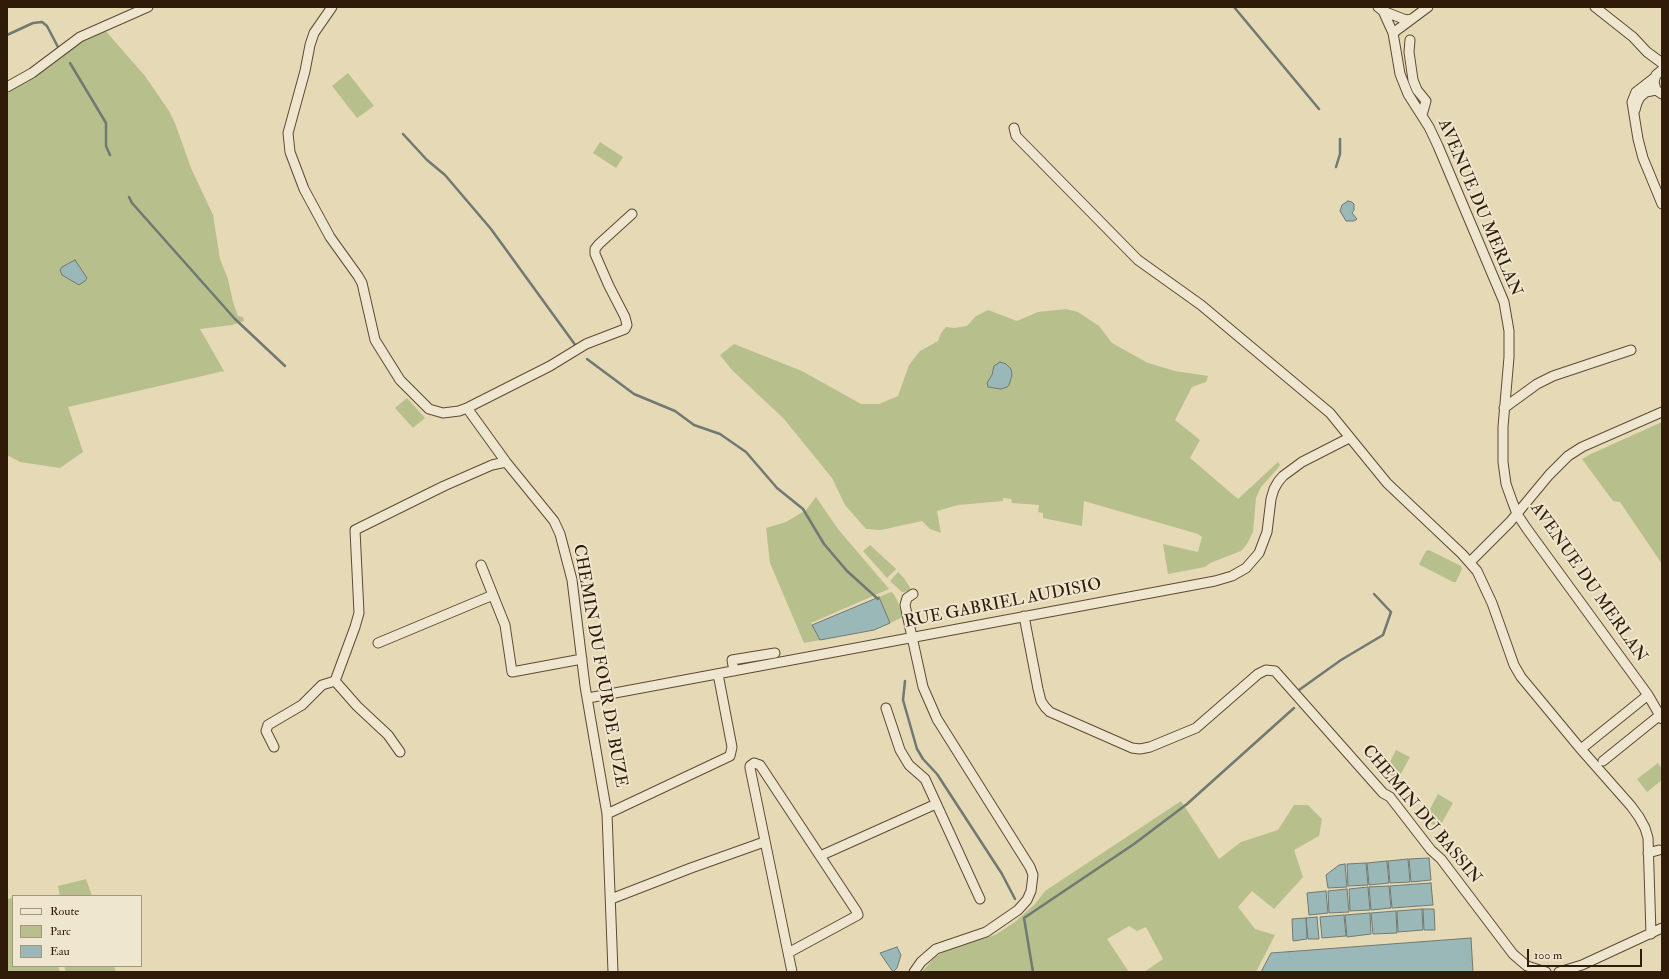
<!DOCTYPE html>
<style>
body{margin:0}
#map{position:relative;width:1669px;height:979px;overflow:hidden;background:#e6d9b5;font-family:"IM FELL Double Pica",serif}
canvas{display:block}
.frame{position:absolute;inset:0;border:8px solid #301b09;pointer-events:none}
.legend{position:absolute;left:12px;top:895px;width:130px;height:72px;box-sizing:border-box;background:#efe6cf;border:1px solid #a39580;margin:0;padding:5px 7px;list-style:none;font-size:12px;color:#301b09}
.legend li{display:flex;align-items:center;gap:8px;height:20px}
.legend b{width:20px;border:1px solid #a39580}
.scale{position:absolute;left:1527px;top:949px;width:115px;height:18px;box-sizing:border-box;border:2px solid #301b09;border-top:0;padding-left:5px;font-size:12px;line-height:14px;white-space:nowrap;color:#301b09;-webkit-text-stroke:3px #efe6cf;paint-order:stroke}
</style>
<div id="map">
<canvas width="1669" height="979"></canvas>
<div class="frame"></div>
<ul class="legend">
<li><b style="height:5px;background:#efe6cf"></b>Route</li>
<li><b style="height:11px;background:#b7bf8c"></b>Parc</li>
<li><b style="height:11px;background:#9ab8b8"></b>Eau</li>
</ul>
<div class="scale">100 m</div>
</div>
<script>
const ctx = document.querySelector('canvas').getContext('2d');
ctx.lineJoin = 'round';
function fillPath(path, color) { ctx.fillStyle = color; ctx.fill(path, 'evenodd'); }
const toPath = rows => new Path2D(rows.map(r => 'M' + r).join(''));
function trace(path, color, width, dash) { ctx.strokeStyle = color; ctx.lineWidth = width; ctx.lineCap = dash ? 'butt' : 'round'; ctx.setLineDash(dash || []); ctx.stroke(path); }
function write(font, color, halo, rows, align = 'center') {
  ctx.font = font + ' "IM FELL Double Pica",serif'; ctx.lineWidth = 4; ctx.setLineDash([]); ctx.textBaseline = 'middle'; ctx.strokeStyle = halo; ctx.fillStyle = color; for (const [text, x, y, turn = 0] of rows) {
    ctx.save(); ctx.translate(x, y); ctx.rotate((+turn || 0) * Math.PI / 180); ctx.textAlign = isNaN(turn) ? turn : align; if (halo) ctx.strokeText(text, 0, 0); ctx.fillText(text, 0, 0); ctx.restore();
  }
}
const green = toPath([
 [104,29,145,76,169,111,175,123,191,168,213,215,220,259,228,279,233,302,238,316,243,317,244,321,232,325,200,329,224,371,68,407,83,452,60,468,20,462,7,455,7,88,78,40],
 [348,73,374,106,357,118,332,86],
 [600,142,623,157,616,168,593,153],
 [1066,309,1078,312,1099,326,1112,343,1148,363,1175,371,1208,376,1206,382,1192,387,1175,420,1200,440,1190,458,1238,499,1278,462,1280,465,1278,468,1261,487,1256,498,1253,532,1247,544,1241,551,1210,563,1205,567,1168,574,1163,544,1198,552,1202,537,1198,534,1084,501,1082,526,1043,518,1043,513,1038,512,1039,505,1012,503,1011,499,1003,498,1003,501,958,505,937,511,941,533,930,529,922,521,881,530,866,529,845,505,832,478,784,419,732,370,720,355,734,344,802,371,861,404,879,404,898,396,909,365,920,351,938,341,941,333,946,327,954,328,967,326,976,316,988,310,1017,321,1038,312],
 [407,398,425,418,413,428,395,408],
 [1662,422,1662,564,1620,502,1613,501,1582,459,1591,454],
 [816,497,838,529,889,589,811,623,820,640,804,643,770,563,766,528,786,522,806,510],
 [870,545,896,569,887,578,863,551],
 [1429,550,1461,566,1462,569,1456,582,1453,582,1420,565,1419,564,1426,551],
 [898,572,904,578,912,591,902,592,890,581],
 [891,592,893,593,897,600,903,617,890,623,879,597],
 [1396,750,1410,757,1398,779,1385,772],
 [1658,763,1662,769,1662,780,1647,792,1637,779],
 [1438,794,1453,803,1439,828,1424,820],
 [1181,801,1219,859,1241,842,1278,830,1294,805,1308,805,1322,819,1319,836,1294,850,1303,877,1274,909,1252,891,1238,907,1255,929,1275,935,1256,972,1144,972,1163,959,1146,927,1137,931,1129,926,1107,939,1129,972,922,972,935,957,945,951,995,935,1015,922,1035,904,1045,891],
 [86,879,92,896,60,896,58,886],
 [13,898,13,966,58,966,60,972,8,972,7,967,7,899],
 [64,966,114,966,116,972,66,972]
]);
const water = toPath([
 [1348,201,1352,202,1354,204,1354,210,1352,213,1357,219,1354,221,1346,221,1340,211,1342,205,1348,201],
 [75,260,87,278,85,281,79,285,62,275,60,270,62,267,75,260],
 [1000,362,1006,364,1011,369,1012,375,1009,385,1007,387,1001,389,988,387,987,383,992,375,994,366,1000,362],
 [879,597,890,623,874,630,820,640,812,625,879,597],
 [1429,858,1431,880,1411,882,1409,859,1429,858],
 [1408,859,1410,882,1390,883,1388,861,1408,859],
 [1387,861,1389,883,1369,885,1367,863,1387,861],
 [1366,863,1368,885,1348,886,1347,864,1366,863],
 [1345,864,1347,887,1328,888,1326,875,1339,865,1345,864],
 [1431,883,1433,905,1392,908,1390,886,1431,883],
 [1389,886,1391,908,1371,910,1369,887,1389,886],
 [1368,887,1370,910,1350,911,1349,889,1368,887],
 [1347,889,1349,912,1329,913,1328,891,1347,889],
 [1326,891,1328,913,1309,915,1307,893,1326,891],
 [1422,909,1423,930,1398,932,1397,911,1422,909],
 [1423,909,1434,909,1435,930,1424,930,1423,909],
 [1396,911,1397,933,1373,934,1371,913,1396,911],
 [1370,913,1371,934,1347,937,1345,915,1370,913],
 [1344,915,1346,936,1322,938,1320,917,1344,915],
 [1317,917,1319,939,1308,939,1306,918,1317,917],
 [1306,918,1307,939,1293,941,1292,919,1306,918],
 [1471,938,1473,972,1261,972,1271,953,1471,938],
 [897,947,901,955,897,968,893,972,880,953,897,947]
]);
const stream = toPath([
 [1234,7,1319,109],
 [7,35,33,23,42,22,47,26,59,49],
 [70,63,106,123,106,146,110,155],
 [403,134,427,160,445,175,491,229,576,346],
 [1336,167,1340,154,1340,139],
 [129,197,132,203,235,319,285,366],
 [587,359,634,394,675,411,694,425,720,434,746,452,777,488,803,509,824,544,847,571,878,599],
 [905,681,903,700,917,749,923,759,937,774,1002,874,1015,899],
 [1299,690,1341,660,1383,635,1391,612,1374,594],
 [1033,972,1024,918,1134,844,1187,804,1294,708]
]);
const minor = toPath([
 [332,7,314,33,310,45,305,71,288,133,290,152,304,189,330,237,358,276,362,283,375,340,400,380,429,409,443,413,459,411,467,408,550,366,586,344,625,329,627,325,625,317,609,286,595,254,595,249,599,244,632,214],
 [1378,7,1383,11,1393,33,1400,74,1408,94,1429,127,1438,146,1504,302,1509,331,1509,357,1503,427,1503,462,1506,484,1511,498,1517,514,1527,529,1648,695,1662,719],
 [1595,7,1633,37,1647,52,1662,63],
 [1383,11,1406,20,1412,19],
 [1393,33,1428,7],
 [1410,40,1409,52,1413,80,1417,90,1426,101,1422,115],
 [1662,70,1656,75,1654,82,1656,90,1662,94],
 [1654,78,1636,92,1632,102,1638,139,1643,158,1662,204],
 [7,87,32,73,80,37,148,7],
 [1635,110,1637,103,1640,97,1646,92,1656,90],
 [1014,128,1016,136,1138,260,1201,305,1330,413,1387,483,1462,554,1477,571,1492,603,1514,665,1521,677,1579,747,1631,806,1639,817,1645,828,1648,838,1651,934],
 [467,408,506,462,554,521,560,534,572,580,585,686,607,814,613,972],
 [1504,408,1537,384,1553,376,1631,350],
 [1470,562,1510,522,1549,475,1568,456,1582,447,1662,412],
 [481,565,493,595],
 [913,594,907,598,905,605,923,687,937,719,1030,867,1033,875,1031,891,1027,900,1018,910,986,932,936,949,921,962,914,972],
 [1024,616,1038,689,1041,701,1045,707,1050,712,1132,748,1140,749,1150,747,1196,728,1258,674,1266,670,1275,671,1383,793,1390,797,1431,850,1441,859,1513,954,1527,966,1546,972],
 [378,643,493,595,505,625,512,672,582,659],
 [734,671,732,660,775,653],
 [588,698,1215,581,1232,576,1246,568,1259,553,1267,532,1271,499,1274,489,1278,482,1283,476,1302,462,1349,438],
 [886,708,900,750,909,765,925,779,980,899],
 [274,747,266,731,268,725,302,705,322,685,335,681],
 [1581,749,1648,695],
 [400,752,388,735,357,706,335,681,355,627,359,613,355,530,444,486,492,465,506,462],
 [1603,761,1660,715],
 [607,814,730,756,732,747,718,674],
 [1648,853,1659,850],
 [820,856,936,804],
 [611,899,691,868,764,842],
 [788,953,858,915,857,912,760,765,754,763,750,766,750,768,792,972],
 [1559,972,1582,965,1662,928]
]);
const streetNames = [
 ["AVENUE DU MERLAN",1479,208,67],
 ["AVENUE DU MERLAN",1588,583,55],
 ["RUE GABRIEL AUDISIO",1003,604,-11],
 ["CHEMIN DU FOUR DE BUZE",599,666,80],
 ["CHEMIN DU BASSIN",1421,815,50]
];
fillPath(green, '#b7bf8c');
fillPath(water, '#9ab8b8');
trace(water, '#707972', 1);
trace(stream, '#707972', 2.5);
trace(minor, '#5e4a34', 11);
trace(minor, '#efe6cf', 9);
write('17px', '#301b09', '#efe6cf', streetNames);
</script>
